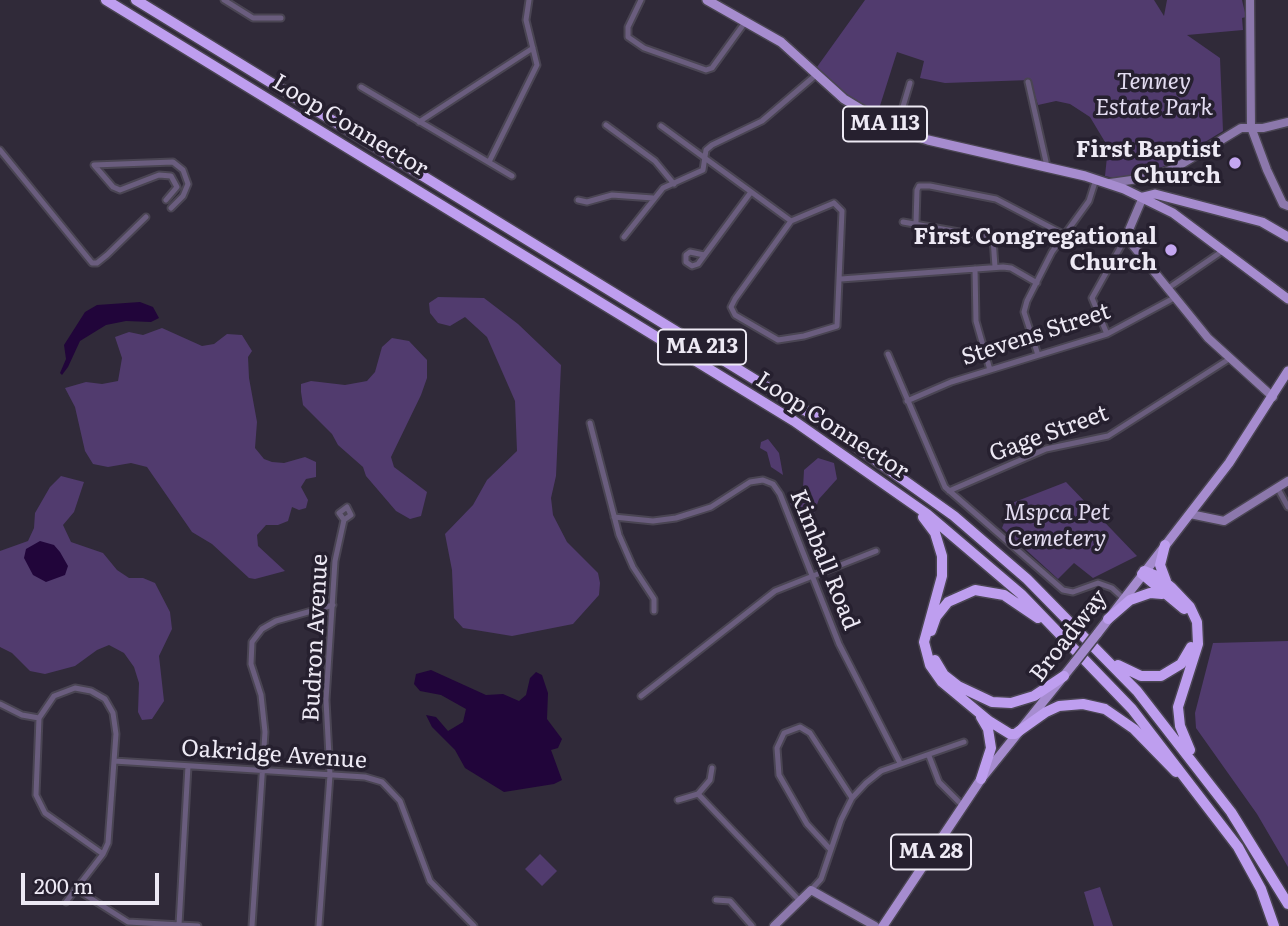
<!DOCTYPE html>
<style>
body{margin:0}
#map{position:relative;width:1288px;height:926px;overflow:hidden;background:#302a39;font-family:Literata,serif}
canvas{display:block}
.scale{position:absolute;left:21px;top:873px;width:138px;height:32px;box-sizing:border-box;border:4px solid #ede9f4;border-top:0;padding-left:9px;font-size:21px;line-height:24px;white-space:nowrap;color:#ede9f4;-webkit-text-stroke:5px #26202f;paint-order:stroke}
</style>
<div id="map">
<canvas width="1288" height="926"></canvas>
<div class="scale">200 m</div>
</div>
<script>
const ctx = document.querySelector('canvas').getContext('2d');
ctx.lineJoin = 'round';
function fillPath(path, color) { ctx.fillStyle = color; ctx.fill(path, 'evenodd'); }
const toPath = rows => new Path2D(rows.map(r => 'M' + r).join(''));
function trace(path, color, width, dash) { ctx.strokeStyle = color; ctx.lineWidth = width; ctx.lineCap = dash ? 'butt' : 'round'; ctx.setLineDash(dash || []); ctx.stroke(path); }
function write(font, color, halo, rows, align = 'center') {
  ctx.font = font + ' Literata,serif'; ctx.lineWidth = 7; ctx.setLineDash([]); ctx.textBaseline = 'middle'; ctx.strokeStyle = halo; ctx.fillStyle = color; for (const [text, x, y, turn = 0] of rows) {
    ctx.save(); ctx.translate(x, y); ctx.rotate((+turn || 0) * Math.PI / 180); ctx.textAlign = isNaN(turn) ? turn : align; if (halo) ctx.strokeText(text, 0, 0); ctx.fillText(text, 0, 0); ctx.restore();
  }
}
const green = toPath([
 [865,0,1154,0,1164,16,1167,0,1242,0,1246,17,1242,18,1243,30,1187,35,1220,58,1223,131,1167,165,1142,175,1119,179,1105,176,1108,147,1090,117,1070,104,1056,101,1038,105,1030,80,945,83,920,78,924,61,897,52,878,112,848,97,817,67],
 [438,297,484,298,518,324,561,365,556,476,551,498,553,515,567,542,598,573,600,583,599,595,573,624,512,636,463,628,454,618,452,570,445,534,473,505,487,480,517,451,515,401,487,337,465,317,450,326,438,323,430,313,429,303],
 [162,328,202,346,214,344,227,334,242,335,252,351,248,357,249,378,257,422,255,448,264,459,272,462,284,463,305,457,316,462,316,477,306,479,301,487,308,500,306,508,299,510,292,507,288,521,278,525,266,525,257,535,258,546,285,571,255,579,249,578,212,544,192,532,147,467,131,463,108,467,93,464,85,451,75,407,65,388,86,382,102,384,118,381,122,358,115,337,129,332,143,335],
 [392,338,409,341,427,360,427,378,421,395,391,457,394,467,427,492,421,516,410,519,396,511,366,476,363,467,338,445,332,434,303,405,301,392,301,384,311,381,345,385,367,381,375,372,382,347],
 [768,439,779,453,783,475,771,467,767,452,760,448,761,442],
 [818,458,834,463,837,479,819,499,812,519,804,523,799,521,790,503,803,488,804,470],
 [61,476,84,482,74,512,63,525,71,542,103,553,117,570,129,578,143,578,155,583,170,612,172,629,159,656,164,701,152,719,142,720,138,712,139,683,134,667,124,653,109,645,97,650,75,666,45,674,30,671,12,653,0,647,0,551,28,541,34,528,35,513,50,487],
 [1066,482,1137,556,1093,578,1074,563,1058,579,1002,528,1012,503],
 [1288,641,1288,867,1257,814,1196,728,1195,713,1213,643],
 [540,854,557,871,542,886,525,869],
 [1100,887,1113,926,1094,926,1084,892]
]);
const water = toPath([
 [140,302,153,307,159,318,151,322,126,321,106,325,80,341,68,367,62,375,60,373,66,359,64,345,85,312,97,305],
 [40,541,54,545,60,552,68,566,65,575,46,582,33,575,24,558,26,549],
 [431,670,486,695,503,694,519,701,526,695,530,678,536,672,542,675,548,693,547,719,562,739,558,748,551,750,562,780,554,784,504,792,465,768,455,750,432,727,426,715,436,717,448,731,463,722,466,709,441,695,420,691,414,684,416,674]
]);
const street = toPath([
 [224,0,253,18,281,18],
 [641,0,628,27,628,37,644,48,706,70,712,68,746,21],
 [1028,82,1047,166],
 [361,87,512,176],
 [419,122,533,48],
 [606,125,655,161,674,184],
 [661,126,791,221],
 [896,130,910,83],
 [0,150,92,263,97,263,107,255,146,217],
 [489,162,537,65,526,20,529,0],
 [166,200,177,187,171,176,159,175,120,190,113,187,94,165,173,162,183,170,188,184,183,196,171,208],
 [578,200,587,202,612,195,653,198],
 [834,203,842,211,837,326,804,336,778,340,735,315,731,307,735,299,791,221,834,203],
 [903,222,993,238,995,267],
 [916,223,917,190,919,186,930,186,996,199,1063,234],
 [624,237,663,188,703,170,706,150,712,145,762,121,817,74],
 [704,255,690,252,686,255,686,262,692,266,698,264,751,192],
 [975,269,976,321,990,370],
 [841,279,1003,267,1011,268,1037,283],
 [1167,289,1221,252],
 [1107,334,1092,298,1126,237],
 [888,354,945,487,1063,590,1073,592,1098,583,1112,588,1123,598],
 [1038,355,1024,312,1027,301,1052,252,1089,201,1096,179],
 [907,401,951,382,1107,334,1174,298],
 [590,423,619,535,633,567,654,599,654,611],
 [1277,487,1288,507],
 [949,491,1046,449,1108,436,1229,359],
 [614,517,653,521,676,518,711,507,750,482,763,480,773,484,780,494,839,644,900,763],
 [641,696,775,591,876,551],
 [0,704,22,715,39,718],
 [929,756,939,782,962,805],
 [114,761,365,777,382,782,400,801,430,881,474,926],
 [698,794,800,901],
 [678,800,698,794,710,780,712,768],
 [830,849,807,824,779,775,777,748,784,733,800,727,810,733,852,798],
 [76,889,128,922,198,926],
 [811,890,821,879,841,820,852,798,866,783,881,771,964,742],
 [716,900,730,901,752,926],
 [66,902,103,854,108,843,116,734,113,713,105,699,91,691,75,688,54,696,39,718,36,795,45,813,103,854],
 [179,925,188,766],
 [252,926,265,732,261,695,251,664,252,642,262,629,276,621,333,605],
 [319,926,330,775,326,700,335,561,344,520,339,513,347,507,351,515,344,520]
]);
const secondary = toPath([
 [1250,0,1251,127,1267,170,1283,204,1288,206],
 [1110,183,1153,177,1175,168,1241,128,1263,128,1288,122],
 [1143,197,1126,237,1208,338,1273,397],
 [1190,514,1224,521,1288,481],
 [774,926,811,890,875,926]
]);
const primary = toPath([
 [707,0,781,42,844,99,892,128,928,140,1085,176,1124,189,1173,213,1288,299],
 [1143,197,1155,194,1262,222,1288,237],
 [1097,634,1229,463,1288,371],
 [883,926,981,779,1075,662]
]);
const highway = toPath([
 [106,0,794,421,927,514,1021,594,1132,709,1238,847,1261,889,1274,926],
 [136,0,811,414,954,516,1027,579,1137,691,1231,812,1288,904],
 [923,517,935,533,942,556,942,576,924,642,930,665,942,682,989,721,1010,734,1015,734,1046,712,1059,706,1083,704,1105,709,1134,729,1176,772],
 [1165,545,1160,565,1166,581],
 [1144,571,1159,577,1171,587,1190,607,1197,622,1198,644,1178,707,1180,726,1190,750],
 [1142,574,1184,609],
 [1108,619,1130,600,1150,593,1162,594],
 [931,631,936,617,948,602,975,590,1004,595,1038,618],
 [935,660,944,675,958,686,992,702,1011,703,1034,696,1064,676],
 [1118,665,1141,676,1161,676,1181,664,1191,647],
 [981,779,991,748,988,729,981,717]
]);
const primaryBridge = toPath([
 [1075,662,1097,634]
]);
const markers = [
 [1235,163,7,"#c4a7f1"],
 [1171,250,7,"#c4a7f1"]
];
const shields = [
 [885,124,84],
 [702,347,88],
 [931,852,80]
];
const shieldNames = [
 ["MA 113",885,124],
 ["MA 213",702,347],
 ["MA 28",931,852]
];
const parkNames = [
 ["Tenney",1154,82],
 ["Estate Park",1154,108],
 ["Mspca Pet",1057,513],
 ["Cemetery",1057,539]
];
const streetNames = [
 ["Loop Connector",350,126,31],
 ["Stevens Street",1036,335,-18],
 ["Loop Connector",832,426,33],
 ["Gage Street",1049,434,-20],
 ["Kimball Road",824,560,68],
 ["Broadway",1069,636,-52],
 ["Budron Avenue",316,638,-87],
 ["Oakridge Avenue",274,755,4]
];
const poiNames = [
 ["First Baptist",1221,150],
 ["Church",1221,176],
 ["First Congregational",1157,237],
 ["Church",1157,263]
];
fillPath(green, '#513b6e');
fillPath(water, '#21053a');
trace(street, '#4a4553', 9);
trace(secondary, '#4a4553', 11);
trace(primary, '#4a4553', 12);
trace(highway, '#4a4553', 13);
trace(street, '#6a5d7e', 5);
trace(secondary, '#8c78ac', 8);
trace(primary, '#a68ccf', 9);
trace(highway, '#be9eef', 10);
trace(primaryBridge, '#4a4553', 12, []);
trace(primaryBridge, '#a68ccf', 9);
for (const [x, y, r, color] of markers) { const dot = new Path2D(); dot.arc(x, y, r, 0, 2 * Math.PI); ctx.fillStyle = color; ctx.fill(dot); trace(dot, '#26202f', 2.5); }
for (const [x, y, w] of shields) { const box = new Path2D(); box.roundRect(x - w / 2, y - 17.5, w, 35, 5); ctx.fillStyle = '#26202f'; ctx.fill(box); trace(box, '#ede9f4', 2); }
write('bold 21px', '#ede9f4', null, shieldNames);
write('italic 23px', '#e2dbf0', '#26202f', parkNames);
write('23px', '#ede9f4', '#26202f', streetNames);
write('bold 23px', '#ede9f4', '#26202f', poiNames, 'right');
</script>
